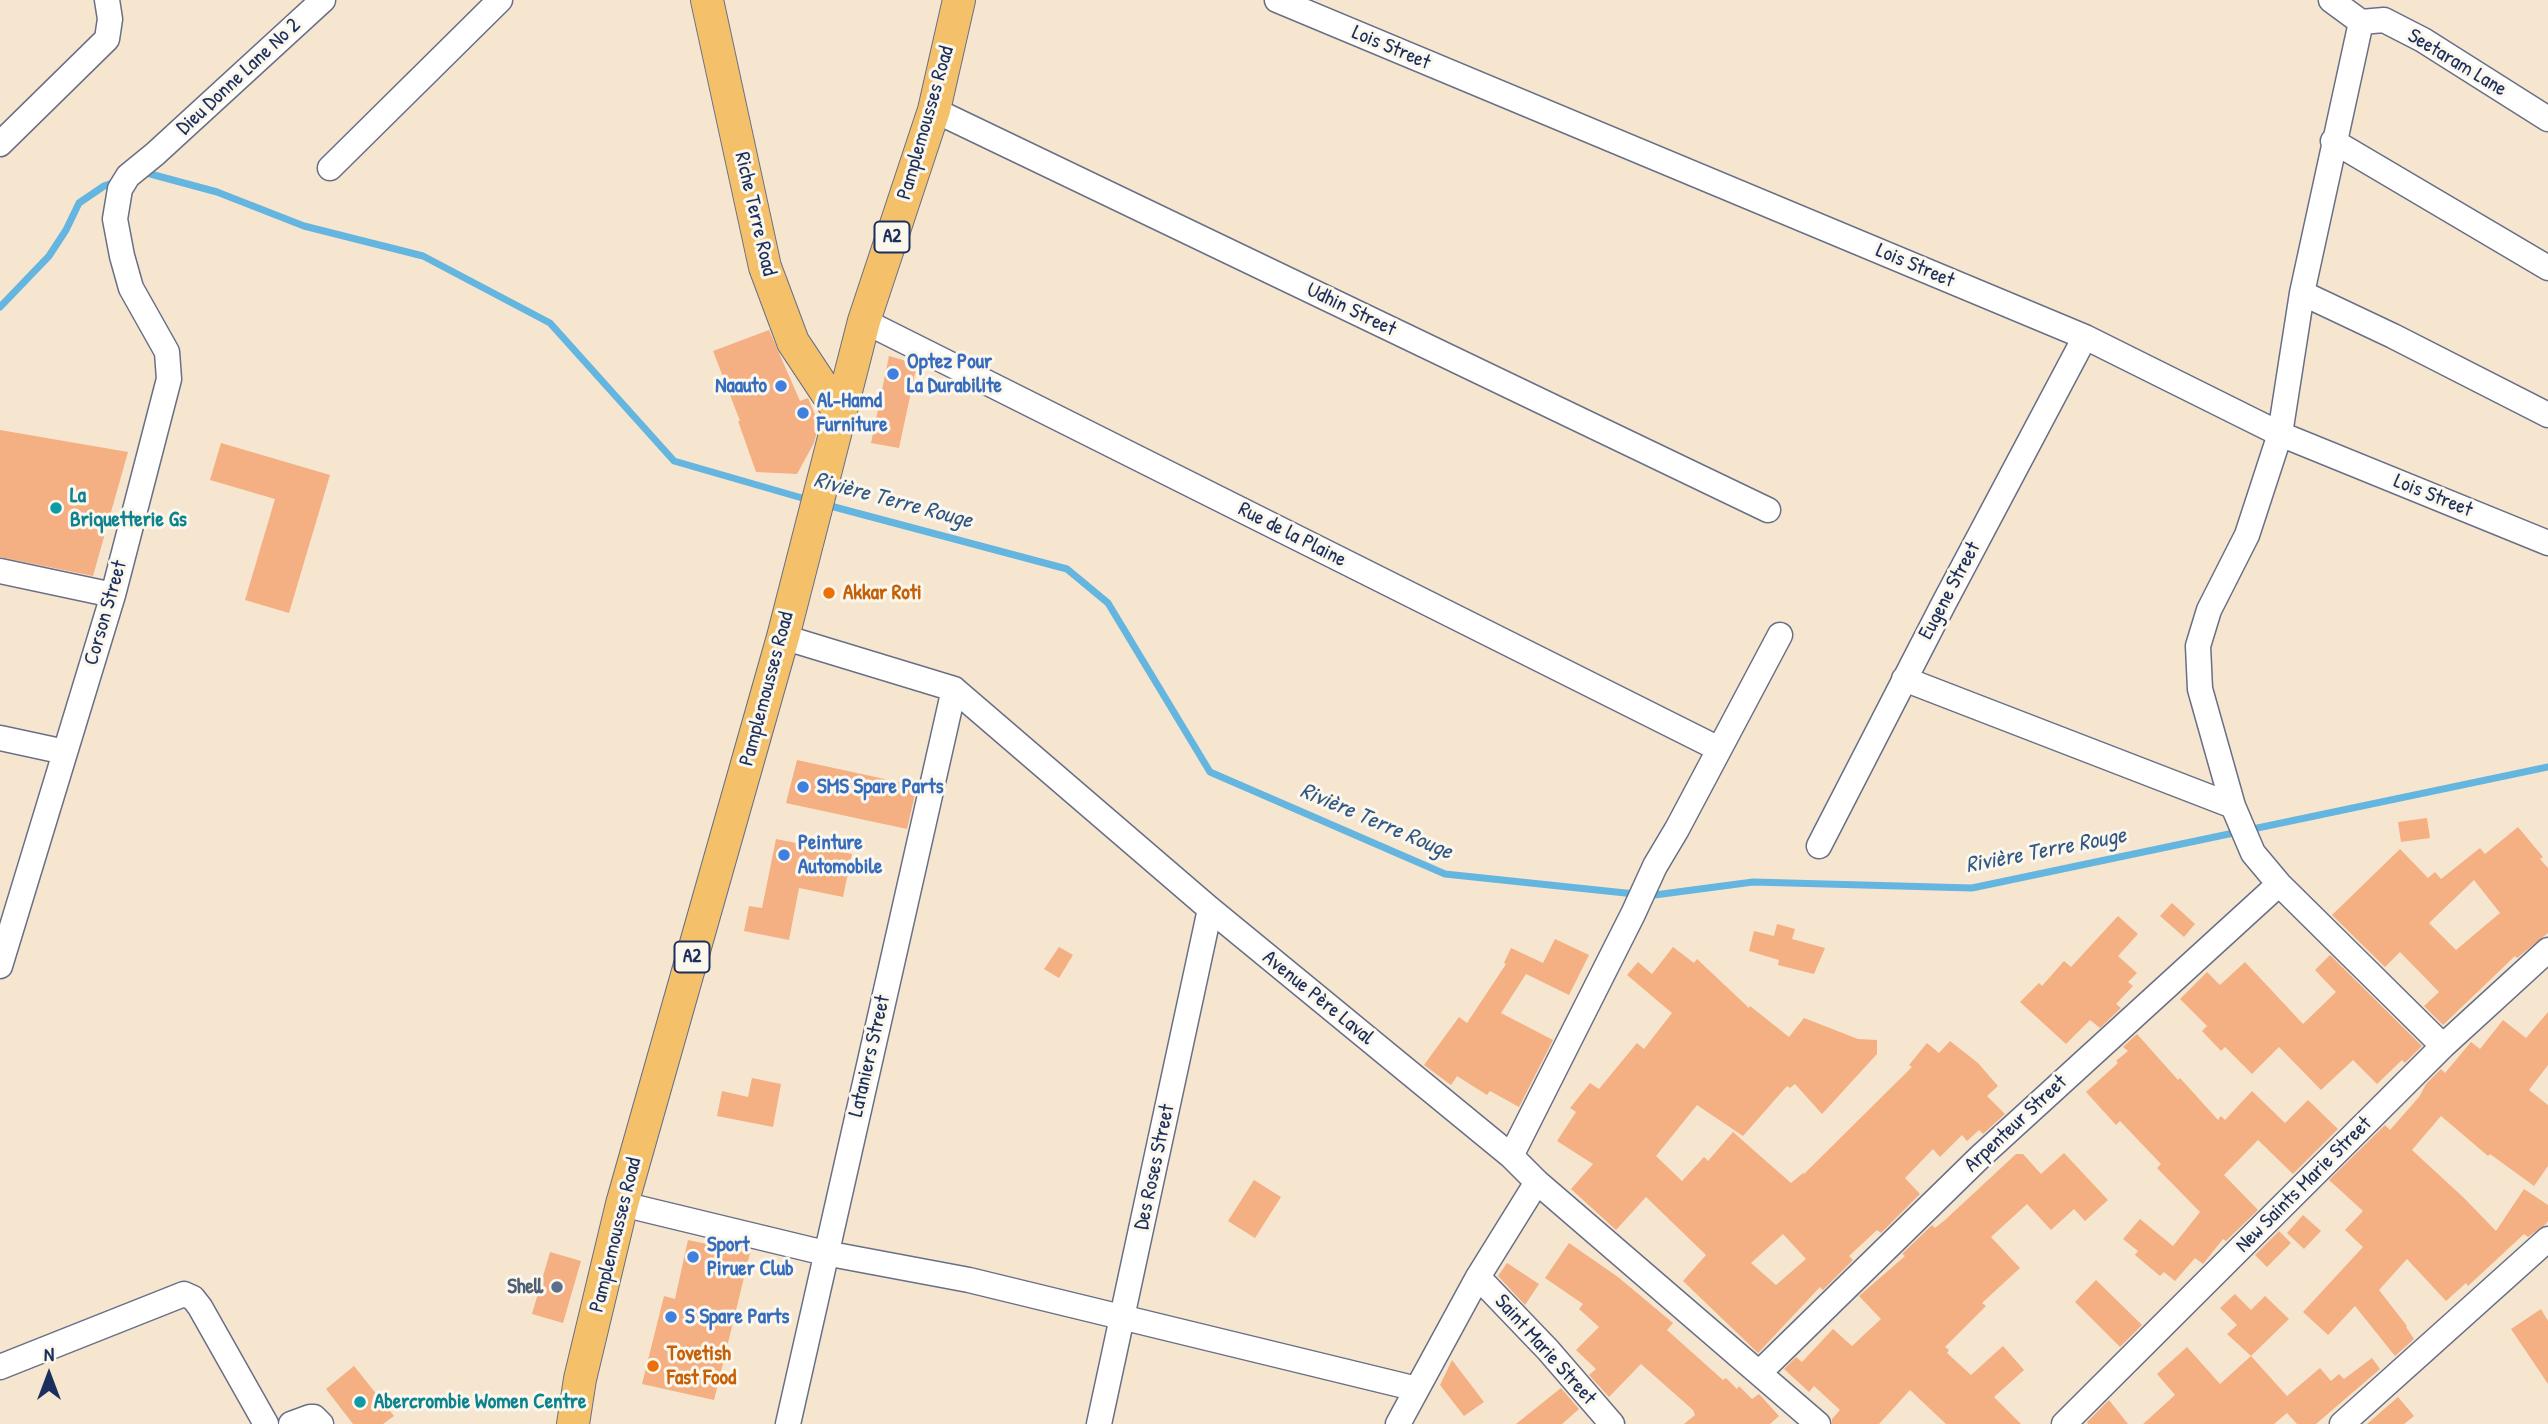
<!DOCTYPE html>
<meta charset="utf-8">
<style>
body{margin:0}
#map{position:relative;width:2548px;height:1424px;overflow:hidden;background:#f6e6cf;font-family:"Patrick Hand",sans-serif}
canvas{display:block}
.north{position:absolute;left:14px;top:1340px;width:70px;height:70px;-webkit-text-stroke:5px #fbf7ec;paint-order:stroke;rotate:0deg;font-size:19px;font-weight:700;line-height:28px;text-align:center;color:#1b2f5e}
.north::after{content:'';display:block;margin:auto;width:24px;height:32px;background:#1b2f5e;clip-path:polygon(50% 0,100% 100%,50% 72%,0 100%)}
</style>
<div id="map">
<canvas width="2548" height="1424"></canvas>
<div class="north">N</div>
</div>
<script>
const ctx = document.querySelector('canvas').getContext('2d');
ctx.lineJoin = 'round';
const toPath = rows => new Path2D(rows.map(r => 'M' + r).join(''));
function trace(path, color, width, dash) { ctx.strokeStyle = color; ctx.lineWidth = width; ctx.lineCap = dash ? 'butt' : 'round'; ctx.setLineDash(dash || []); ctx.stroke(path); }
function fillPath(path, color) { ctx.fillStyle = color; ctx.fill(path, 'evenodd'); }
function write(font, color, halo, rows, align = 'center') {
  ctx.font = font + ' "Patrick Hand",sans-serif'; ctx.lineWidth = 6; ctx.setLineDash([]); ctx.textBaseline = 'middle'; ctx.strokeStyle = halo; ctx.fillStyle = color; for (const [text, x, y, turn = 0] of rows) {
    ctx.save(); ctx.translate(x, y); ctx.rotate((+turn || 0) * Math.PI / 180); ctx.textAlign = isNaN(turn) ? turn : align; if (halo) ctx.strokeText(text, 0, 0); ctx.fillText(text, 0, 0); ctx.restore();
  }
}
const stream = toPath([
 [143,172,217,192,304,226,423,256,550,323,674,461,809,500],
 [0,307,49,256,66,230,79,203,104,186,115,182],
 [823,504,1067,569,1108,603,1210,772,1445,874,1635,894],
 [1647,896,1753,882,1972,888,2548,767]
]);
const building = toPath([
 [769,330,800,401,808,398,819,424,814,443,797,474,756,472,738,421,740,421,713,351],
 [889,356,917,364,899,448,871,443],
 [0,430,128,452,93,576,0,557],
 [221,443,330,475,289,613,245,600,275,499,210,480],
 [797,760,917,786,907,829,786,803],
 [2427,818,2430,838,2401,842,2398,822],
 [2518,827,2543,857,2540,859,2548,868,2548,933,2517,958,2515,956,2443,1025,2424,1006,2439,992,2400,952,2385,967,2332,915,2400,849,2428,878,2435,872,2441,879,2480,848,2485,854],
 [2474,880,2500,913,2456,950,2429,923],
 [776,839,852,854,843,897,799,888,789,940,744,931,749,906,762,908],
 [2172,903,2195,924,2184,937,2160,916],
 [2118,916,2138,934,2118,956,2137,973,2128,982,2133,986,2116,1004,2121,1008,2100,1028,2090,1020,2066,1044,2020,1002,2039,983,2042,986,2064,961,2071,967],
 [1777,924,1795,929,1792,939,1825,948,1814,974,1778,965,1779,960,1749,951,1754,931,1774,936],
 [1555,939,1589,955,1569,995,1526,974,1501,1013,1553,1040,1519,1107,1490,1091,1487,1095,1457,1076,1451,1085,1424,1065,1459,1017,1467,1023,1506,964,1504,963,1511,948,1543,963],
 [1059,947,1073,955,1059,978,1044,969],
 [1673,947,1694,963,1697,959,1749,1008,1750,1006,1789,1037,1804,1018,1858,1039,1877,1040,1877,1054,1822,1114,1795,1084,1790,1088,1787,1086,1743,1136,1697,1105,1656,1156,1682,1181,1704,1157,1708,1161,1733,1132,1791,1183,1803,1173,1804,1174,1912,1067,1909,1065,1927,1043,1939,1053,1950,1041,1978,1063,1998,1086,1987,1096,2005,1114,1983,1134,1979,1130,1967,1141,1962,1135,1940,1157,1933,1149,1905,1178,1920,1194,1881,1233,1877,1230,1849,1256,1853,1260,1823,1290,1820,1287,1758,1353,1683,1281,1706,1255,1646,1197,1616,1230,1571,1189,1593,1164,1557,1141,1576,1112,1570,1108,1590,1083,1599,1089,1637,1043,1644,1049,1672,1013,1627,975,1638,962,1652,974],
 [1783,1234,1806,1259,1776,1285,1751,1263],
 [2330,955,2422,1046,2405,1063,2402,1060,2377,1084,2353,1060,2321,1090,2279,1047,2252,1074,2225,1047,2221,1051,2202,1031,2207,1026,2180,999,2207,972,2220,985,2245,962,2303,1024,2336,992,2315,970],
 [2548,1012,2548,1065,2529,1090,2548,1105,2548,1166,2534,1186,2490,1154,2488,1156,2441,1116,2412,1150,2464,1198,2496,1231,2524,1189,2548,1205,2548,1221,2546,1224,2528,1237,2524,1234,2468,1286,2466,1283,2446,1301,2407,1259,2379,1290,2407,1326,2406,1327,2414,1339,2395,1356,2355,1306,2328,1335,2303,1312,2363,1247,2345,1230,2363,1211,2329,1180,2385,1125,2390,1130,2419,1097,2426,1084,2441,1069,2445,1073,2471,1042,2480,1049,2503,1020,2526,1038],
 [2137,1034,2178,1080,2180,1078,2218,1120,2221,1116,2225,1120,2252,1091,2285,1123,2308,1100,2338,1129,2293,1174,2258,1140,2224,1175,2258,1210,2226,1241,2223,1239,2203,1264,2195,1258,2175,1281,2164,1272,2160,1276,2135,1255,2138,1251,2123,1239,2140,1219,2173,1246,2200,1212,2157,1168,2161,1164,2120,1121,2116,1125,2086,1092,2118,1063,2116,1061,2128,1051,2123,1047],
 [752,1078,781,1084,773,1127,717,1116,722,1091,748,1097],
 [2064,1153,2108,1200,2085,1221,2074,1209,2051,1230,2027,1204,1991,1237,2020,1268,1982,1303,1986,1306,1945,1347,1949,1350,1947,1353,1971,1375,2003,1346,2024,1370,1994,1397,2021,1424,1946,1424,1910,1390,1879,1424,1832,1424,1832,1419,1840,1410,1814,1386,1809,1392,1784,1369,1796,1357,1802,1362,1833,1329,1852,1346,1881,1319,1859,1296,1905,1256,1902,1254,1932,1225,1935,1228,1945,1220,2016,1154,2023,1154,2041,1174],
 [1254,1180,1281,1197,1255,1238,1228,1221],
 [2303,1215,2321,1231,2304,1249,2287,1233],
 [2279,1231,2291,1243,2267,1267,2255,1255],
 [688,1240,750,1253,714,1400,642,1384,664,1296,675,1299],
 [1569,1243,1618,1277,1673,1323,1667,1330,1723,1380,1726,1378,1737,1389,1739,1386,1752,1399,1759,1394,1779,1416,1770,1424,1684,1424,1695,1415,1693,1410,1641,1364,1609,1397,1589,1375,1596,1369,1576,1350,1599,1327,1579,1309,1583,1304,1545,1278],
 [550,1252,581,1261,563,1323,532,1314],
 [1507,1263,1539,1284,1525,1305,1498,1276],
 [2096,1280,2142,1325,2120,1347,2075,1302],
 [2235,1294,2251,1310,2265,1296,2289,1319,2251,1356,2227,1334,2237,1325,2220,1308],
 [2541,1309,2548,1321,2548,1384,2511,1329],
 [2187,1347,2220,1384,2251,1356,2287,1396,2320,1368,2331,1381,2339,1374,2344,1379,2372,1358,2380,1369,2316,1424,2297,1424,2287,1413,2274,1424,2143,1424,2175,1395,2157,1374],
 [1452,1360,1484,1402,1464,1416,1440,1385],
 [354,1366,394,1416,383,1424,353,1424,326,1389],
 [1561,1388,1579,1409,1562,1424,1516,1424],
 [2398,1397,2414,1416,2404,1424,2367,1424],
 [2109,1400,2128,1424,2088,1424,2087,1422]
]);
const minor = toPath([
 [1277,0,2085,337,2280,434,2548,543],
 [2331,0,2361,22],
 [2361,22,2302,293,2280,434,2247,535,2209,610,2198,646,2200,689,2233,806,2253,853,2279,884,2443,1046],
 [2361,22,2384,20,2423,40,2548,119],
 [934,110,1768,510],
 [2333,141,2548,268],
 [0,144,107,39,110,19,107,0],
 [330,168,500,0],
 [2302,293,2393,336,2548,415],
 [864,321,1719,749],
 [0,571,113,595],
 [783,637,954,689,1210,909,1511,1156,1537,1182,1818,1424],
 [1904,679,2233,806],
 [0,738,65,752],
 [1819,846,1944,603,2085,337],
 [0,966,113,595,169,379,167,352,131,288,122,256,115,219,120,189,128,176,155,154,323,0],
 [1511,1156,1633,914,1655,866,1677,829,1780,635],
 [622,1204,825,1253,969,1280,1417,1389],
 [1478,1277,1548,1350,1612,1424],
 [0,1367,184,1294,193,1298,200,1307,266,1424],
 [1760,1372,1981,1156,2279,884],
 [291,1424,310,1417,314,1417,321,1424],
 [788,1424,954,689],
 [1099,1424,1210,909],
 [1398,1424,1478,1277,1537,1182],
 [2064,1424,2443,1046,2548,950],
 [2342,1424,2548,1239]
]);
const major = toPath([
 [707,0,765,267,793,342,840,413],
 [573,1424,580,1379,622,1204,783,637,864,321,934,110,959,0]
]);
const markers = [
 [893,374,7,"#3f7fe0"],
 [781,386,7,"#3f7fe0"],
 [803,413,7,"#3f7fe0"],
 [56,508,7,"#0f9aa8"],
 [829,593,7,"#e8710a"],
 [803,787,7,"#3f7fe0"],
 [784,855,7,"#3f7fe0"],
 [693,1257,7,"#3f7fe0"],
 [557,1287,7,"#5c6f8a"],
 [671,1317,7,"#3f7fe0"],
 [653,1366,7,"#e8710a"],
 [360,1402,7,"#0f9aa8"]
];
const shields = [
 [892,237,35],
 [692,957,35]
];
const shieldNames = [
 ["A2",892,237],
 ["A2",692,957]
];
const streetNames = [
 ["Lois Street",1391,48,23],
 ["Seetaram Lane",2457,63,31],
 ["Dieu Donne Lane No 2",239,77,-43],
 ["Pamplemousses Road",926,123,-74],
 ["Riche Terre Road",755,214,77],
 ["Lois Street",1915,266,23],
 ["Udhin Street",1351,310,26],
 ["Lois Street",2433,496,22],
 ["Rue de la Plaine",1292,535,27],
 ["Eugene Street",1950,591,-62],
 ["Corson Street",106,613,-74],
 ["Pamplemousses Road",767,689,-75],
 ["Avenue Père Laval",1318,998,39],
 ["Lataniers Street",870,1056,-77],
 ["Arpenteur Street",2016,1124,-43],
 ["Des Roses Street",1155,1167,-78],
 ["New Saints Marie Street",2304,1185,-45],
 ["Pamplemousses Road",616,1235,-76],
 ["Saint Marie Street",1545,1350,48]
];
const shopNames = [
 ["Optez Pour",907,362],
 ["La Durabilite",907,386],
 ["Naauto",767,386,"right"],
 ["Al-Hamd",817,401],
 ["Furniture",817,425],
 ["SMS Spare Parts",817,787],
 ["Peinture",798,843],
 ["Automobile",798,867],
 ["Sport",707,1245],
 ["Piruer Club",707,1269],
 ["S Spare Parts",685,1317]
];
const cultureNames = [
 ["La",70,496],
 ["Briquetterie Gs",70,520],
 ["Abercrombie Women Centre",374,1402]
];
const foodNames = [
 ["Akkar Roti",843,593],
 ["Tovetish",667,1354],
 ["Fast Food",667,1378]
];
const serviceNames = [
 ["Shell",543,1287]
];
const waterNames = [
 ["Rivière Terre Rouge",893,501,15],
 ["Rivière Terre Rouge",1376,822,23],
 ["Rivière Terre Rouge",2046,851,-11]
];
trace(stream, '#64b5df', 7);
fillPath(building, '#f4af82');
trace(minor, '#686f86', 27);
trace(major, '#686f86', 34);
trace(minor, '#fff', 24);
trace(major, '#f4c16a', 32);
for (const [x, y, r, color] of markers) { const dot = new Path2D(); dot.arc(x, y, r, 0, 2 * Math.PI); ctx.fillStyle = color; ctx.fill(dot); trace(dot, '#fbf7ec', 2.5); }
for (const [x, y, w] of shields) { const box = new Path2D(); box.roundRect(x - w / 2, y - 15.5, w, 31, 5); ctx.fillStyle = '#fbf7ec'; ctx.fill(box); trace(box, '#1b2f5e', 2); }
write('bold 19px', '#1b2f5e', null, shieldNames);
write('21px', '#1b2f5e', '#fbf7ec', streetNames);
write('bold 21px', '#366cbe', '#fbf7ec', shopNames, 'left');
write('bold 21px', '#0d838f', '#fbf7ec', cultureNames, 'left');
write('bold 21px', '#c56008', '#fbf7ec', foodNames, 'left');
write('bold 21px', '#4e5e75', '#fbf7ec', serviceNames, 'right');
write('italic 23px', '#315785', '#fbf7ec', waterNames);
</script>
